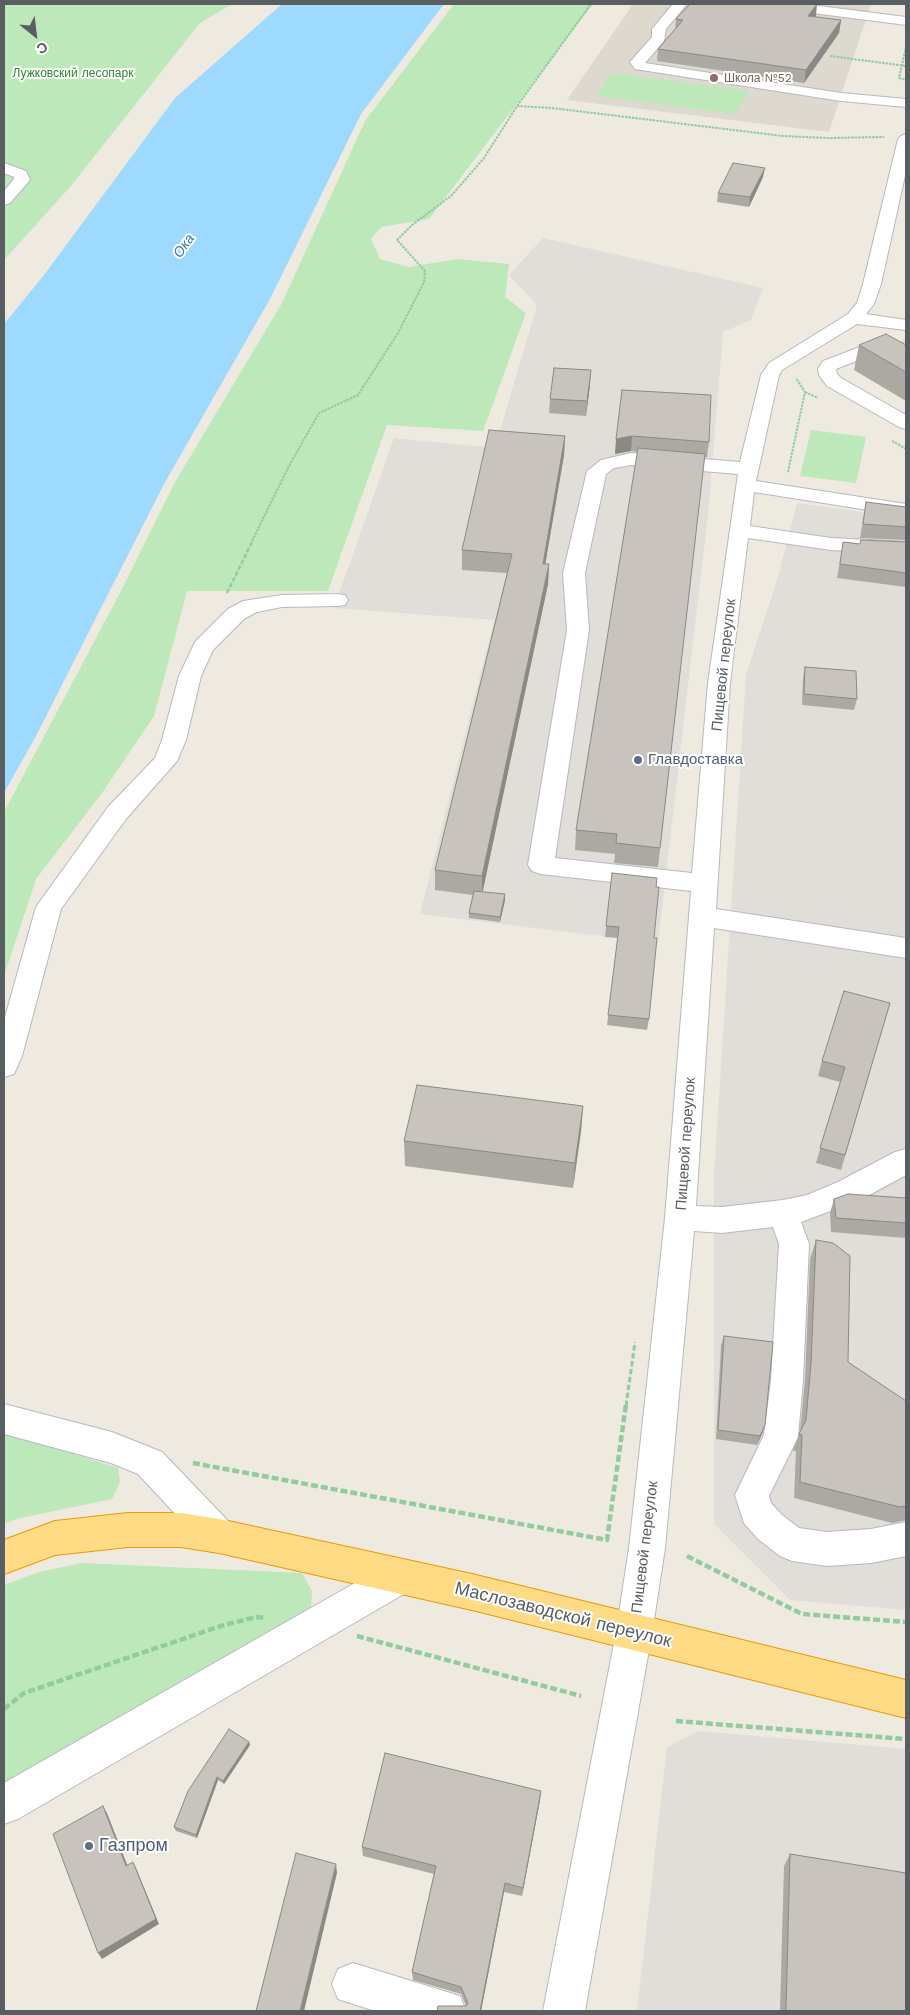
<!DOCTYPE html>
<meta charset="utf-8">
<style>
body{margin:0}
#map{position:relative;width:910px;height:2015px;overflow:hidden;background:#eeeae0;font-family:"Work Sans",sans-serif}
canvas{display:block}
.frame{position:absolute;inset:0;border:5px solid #595e63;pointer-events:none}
.north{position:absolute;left:10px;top:10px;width:50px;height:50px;-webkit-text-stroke:4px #fff;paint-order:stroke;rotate:151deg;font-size:14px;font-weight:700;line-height:20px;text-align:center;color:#595e63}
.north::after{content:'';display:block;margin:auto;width:18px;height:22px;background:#595e63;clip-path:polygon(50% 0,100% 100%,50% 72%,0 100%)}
</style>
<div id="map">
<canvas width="910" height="2015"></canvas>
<div class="frame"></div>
<div class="north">С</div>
</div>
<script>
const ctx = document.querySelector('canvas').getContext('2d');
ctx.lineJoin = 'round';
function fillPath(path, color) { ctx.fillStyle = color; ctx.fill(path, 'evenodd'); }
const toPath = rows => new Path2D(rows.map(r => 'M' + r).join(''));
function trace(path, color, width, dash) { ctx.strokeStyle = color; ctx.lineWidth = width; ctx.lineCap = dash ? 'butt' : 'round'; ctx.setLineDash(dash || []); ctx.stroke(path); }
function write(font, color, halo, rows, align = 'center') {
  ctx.font = font + ' "Work Sans",sans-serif'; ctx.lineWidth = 4; ctx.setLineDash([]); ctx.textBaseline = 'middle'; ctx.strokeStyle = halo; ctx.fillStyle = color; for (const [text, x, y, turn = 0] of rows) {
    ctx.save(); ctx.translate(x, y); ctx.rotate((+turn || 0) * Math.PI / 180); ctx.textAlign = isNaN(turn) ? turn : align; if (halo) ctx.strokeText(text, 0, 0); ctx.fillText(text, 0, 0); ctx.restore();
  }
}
const industrial = toPath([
 [543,238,763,288,751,320,723,332,708,514,658,943,420,914,494,620,334,608,394,438,495,448,537,305,509,275],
 [797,503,906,518,906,1610,790,1600,714,1524,714,1175,746,675,777,580],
 [698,1731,906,1749,906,2011,637,2011,667,1747]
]);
const education = toPath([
 [633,4,871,4,829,132,567,100]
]);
const green = toPath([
 [4,4,232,4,200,23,70,187,4,260],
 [454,4,593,4,429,219,381,227,371,239,380,259,409,267,457,259,509,264,505,297,526,313,483,431,387,425,328,591,187,591,154,716,102,793,36,879,4,976,4,812,122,589,174,484,282,303,365,121],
 [611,73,749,91,735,114,597,96],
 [811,430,866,437,856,483,800,476],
 [4,1432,118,1468,120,1482,112,1499,16,1519,4,1524],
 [82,1563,302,1573,312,1591,311,1610,4,1783,4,1585,39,1572]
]);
const water = toPath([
 [282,4,444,4,361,114,270,299,164,484,36,736,4,793,4,324,44,275,175,98]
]);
const pathFar3 = toPath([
 [906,47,899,78,906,80],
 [830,56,906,66],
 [517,106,552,108,783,136,829,138,884,137],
 [805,392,818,398],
 [892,441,906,449],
 [788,472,805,392,796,378],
 [252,541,289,466,319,413,358,395,398,333,424,282,425,271,397,240,412,225,451,196,484,158,517,106,591,4]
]);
const pathFar2 = toPath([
 [227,593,253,540]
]);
const pathFar1 = toPath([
 [626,1406,635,1342]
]);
const path = toPath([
 [193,1463,607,1540,626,1404],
 [687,1556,802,1614,906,1622],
 [357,1636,581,1696],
 [4,1709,24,1693,224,1625,256,1617,265,1618],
 [676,1721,906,1739]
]);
const minor = toPath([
 [673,4,687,4,666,29,664,41,645,63,841,93,906,99,906,107,841,101,635,69,630,62,652,37,652,29,673,4],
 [767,4,803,4,906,17,906,25,774,8,767,4],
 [906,134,906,171,881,284,874,304,866,314,906,320,906,330,857,324,782,370,779,375,756,481,906,504,906,516,754,492,750,526,831,538,906,542,906,554,831,550,748,538,730,683,716,909,906,938,906,958,714,928,696,1206,722,1207,783,1200,807,1195,838,1182,895,1152,906,1149,906,1175,860,1200,801,1222,809,1244,803,1380,798,1437,769,1496,771,1503,782,1515,799,1528,827,1532,871,1529,906,1522,906,1556,871,1563,827,1566,792,1561,780,1556,758,1539,744,1523,735,1495,764,1435,771,1380,779,1244,773,1227,722,1233,694,1231,665,1548,652,1633,585,2011,543,2011,616,1633,629,1548,665,1218,691,891,541,874,532,871,528,865,567,630,563,573,587,471,601,460,631,453,740,462,761,375,769,363,848,314,857,303,863,284,898,139,901,136,906,134],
 [631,465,738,474,708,683,692,873,555,858,589,630,585,573,606,474,614,468,631,465],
 [4,163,26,171,30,180,10,203,4,205,4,191,14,179,14,177,4,173,4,163],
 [886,341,906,343,906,353,879,352,836,369,837,374,841,378,906,415,906,429,899,427,827,386,819,375,818,369,823,361,870,343,886,341],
 [337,594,345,595,348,600,345,605,337,606,282,607,257,612,244,619,213,650,201,676,186,740,177,761,126,819,61,909,22,1056,14,1074,4,1077,4,1021,36,907,108,807,155,758,162,740,179,676,195,642,228,609,243,601,282,595,337,594],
 [4,1404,112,1432,162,1452,231,1524,237,1536,231,1548,219,1553,207,1548,138,1474,111,1463,4,1434,4,1404],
 [401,1559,414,1564,419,1576,414,1588,18,1819,4,1824,4,1783,388,1564,401,1559],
 [353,1963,460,1996,466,2011,375,2011,338,1999,332,1984,338,1969,353,1963]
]);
const highway = toPath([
 [128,1513,181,1513,219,1519,472,1574,906,1680,906,1718,472,1610,219,1553,181,1547,128,1547,55,1555,4,1574,4,1540,55,1521,128,1513]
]);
const wall = toPath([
 [816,16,815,17,841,20,839,33,804,83,657,61,658,49,675,29,676,19],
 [763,177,749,207,717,202,718,193],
 [859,345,906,345,906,401,854,370],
 [590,385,586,416,549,413,550,399],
 [622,390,709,442,707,457,704,457,658,867,614,863,615,854,575,850,576,830,638,452,631,451,615,454],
 [565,436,564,455,545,564,549,564,548,584,482,892,505,894,505,900,500,922,469,918,469,913,473,895,435,890,435,870,507,573,462,570,462,550],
 [866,502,906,507,906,540,860,538],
 [843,542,860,544,906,542,906,587,837,578],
 [805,667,857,699,854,710,802,705,803,677],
 [612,873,656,887,654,938,649,1019,647,1030,607,1025,618,938,605,937],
 [890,1003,841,1170,816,1163,840,1082,818,1076,822,1061],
 [583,1106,581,1131,573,1188,405,1166,404,1141],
 [906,1198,906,1238,831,1232,830,1213,834,1199],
 [816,1240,848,1362,906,1401,906,1520,892,1523,794,1498,796,1451,793,1451,800,1431,805,1380,810,1259],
 [724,1336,762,1434,757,1445,716,1439,721,1345],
 [249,1742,250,1745,224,1784,218,1780,197,1838,176,1831,174,1827,188,1791],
 [540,1800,522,1896,504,1892,481,2011,466,2006,461,1994,413,1980,412,1972,434,1874,363,1856,362,1847],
 [790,1854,906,2011,780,2011,784,1866]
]);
const shadedWall = toPath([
 [817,4,816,16,807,28,808,16],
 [841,20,839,33,804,83,806,70],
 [765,168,763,177,749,207,750,197],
 [591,370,590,385,586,416,587,401],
 [565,436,564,455,542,583,543,564],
 [632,436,631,451,615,454,616,439],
 [549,564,548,584,482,895,482,876],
 [505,894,505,900,500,922,500,917],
 [583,1106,581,1131,573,1188,575,1163],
 [765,1425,762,1434,757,1445,760,1436],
 [249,1742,250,1745,224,1784,223,1781],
 [217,1777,218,1780,197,1838,196,1835],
 [541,1791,540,1800,522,1896,523,1888],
 [103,1806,107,1813,130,1872,126,1866],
 [133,1862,136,1868,159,1924,102,1959,98,1953],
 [336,1864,337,1873,304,2011,300,2011],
 [505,1883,504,1892,481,2011,480,2011]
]);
const building = toPath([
 [690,4,817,4,808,16,841,20,806,70,658,49,683,20,676,19,690,4],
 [733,163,765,168,750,197,718,193,733,163],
 [886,334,906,345,906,372,859,345,886,334],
 [554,368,591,370,587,401,550,399,554,368],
 [622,390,711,395,709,442,632,436,616,439,622,390],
 [489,430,565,436,543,564,549,564,482,876,435,870,512,554,462,550,489,430],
 [638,448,705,454,660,848,616,843,617,834,576,830,638,448],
 [866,502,906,507,906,527,863,524,866,502],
 [861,540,906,542,906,573,840,564,843,542,860,544,861,540],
 [805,667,856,671,857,699,804,694,805,667],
 [612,873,657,878,656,887,659,887,654,938,657,938,649,1019,608,1015,619,927,606,926,612,873],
 [474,891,505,894,500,917,469,913,474,891],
 [844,991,890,1003,845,1155,820,1148,845,1067,822,1061,844,991],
 [417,1085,583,1106,575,1163,404,1141,417,1085],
 [848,1194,906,1198,906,1223,836,1218,834,1199,848,1194],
 [816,1240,833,1243,850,1256,848,1362,906,1401,906,1506,900,1507,800,1482,802,1435,799,1434,806,1420,811,1363,816,1240],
 [724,1336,773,1342,765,1425,760,1436,718,1430,724,1336],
 [229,1729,249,1742,223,1781,217,1777,196,1835,174,1827,188,1791,229,1729],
 [385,1753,541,1791,523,1888,505,1883,480,2011,437,2011,438,2006,466,2006,468,2003,461,1987,412,1972,436,1866,362,1847,385,1753],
 [103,1806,126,1866,133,1862,156,1919,98,1953,53,1834,103,1806],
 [296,1853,336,1864,300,2011,256,2011,296,1853],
 [790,1854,906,1873,906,2011,786,2011,790,1854]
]);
const markers = [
 [714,78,5,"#8d6e63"],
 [638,760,5,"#5c6f8a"],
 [89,1846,5,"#5c6f8a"]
];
const farParknames = [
 ["Лужковский лесопарк",73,73]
];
const farEducationnames = [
 ["Школа №52",724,78]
];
const farWaternames = [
 ["Ока",184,246,-54]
];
const streetNames = [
 ["Пищевой переулок",724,665,-84],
 ["Пищевой переулок",686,1144,-86],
 ["Пищевой переулок",645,1547,-83]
];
const serviceNames = [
 ["Главдоставка",648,760]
];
const nearStreetnames = [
 ["Маслозаводской переулок",563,1615,14]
];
const nearServicenames = [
 ["Газпром",99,1846]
];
fillPath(industrial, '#e1ddd8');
fillPath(education, '#ddd9cf');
fillPath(green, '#bce8ba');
fillPath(water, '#9ed9ff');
trace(minor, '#b6b9be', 2);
trace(highway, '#ed9900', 2);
trace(pathFar3, '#93caa0', 2, [2.5, 1]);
trace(pathFar2, '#93caa0', 2.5, [4.5, 2]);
trace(pathFar1, '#93caa0', 3, [5.5, 2.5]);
trace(path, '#93caa0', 4.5, [7, 3]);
fillPath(minor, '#fff');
fillPath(highway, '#ffdb85');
fillPath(wall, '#aca9a3');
fillPath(shadedWall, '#8c8984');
fillPath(building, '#c8c4bd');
trace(building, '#8c8984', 1);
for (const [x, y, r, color] of markers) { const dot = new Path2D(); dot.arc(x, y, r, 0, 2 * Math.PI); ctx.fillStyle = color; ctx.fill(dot); trace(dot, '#fff', 2); }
write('12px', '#2d862e', '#fff', farParknames);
write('12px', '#785e54', '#fff', farEducationnames, 'left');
write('italic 14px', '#337ab9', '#fff', farWaternames);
write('15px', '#595e63', '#fff', streetNames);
write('15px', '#4e5e75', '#fff', serviceNames, 'left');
write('18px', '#595e63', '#fff', nearStreetnames);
write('18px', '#4e5e75', '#fff', nearServicenames, 'left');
</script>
